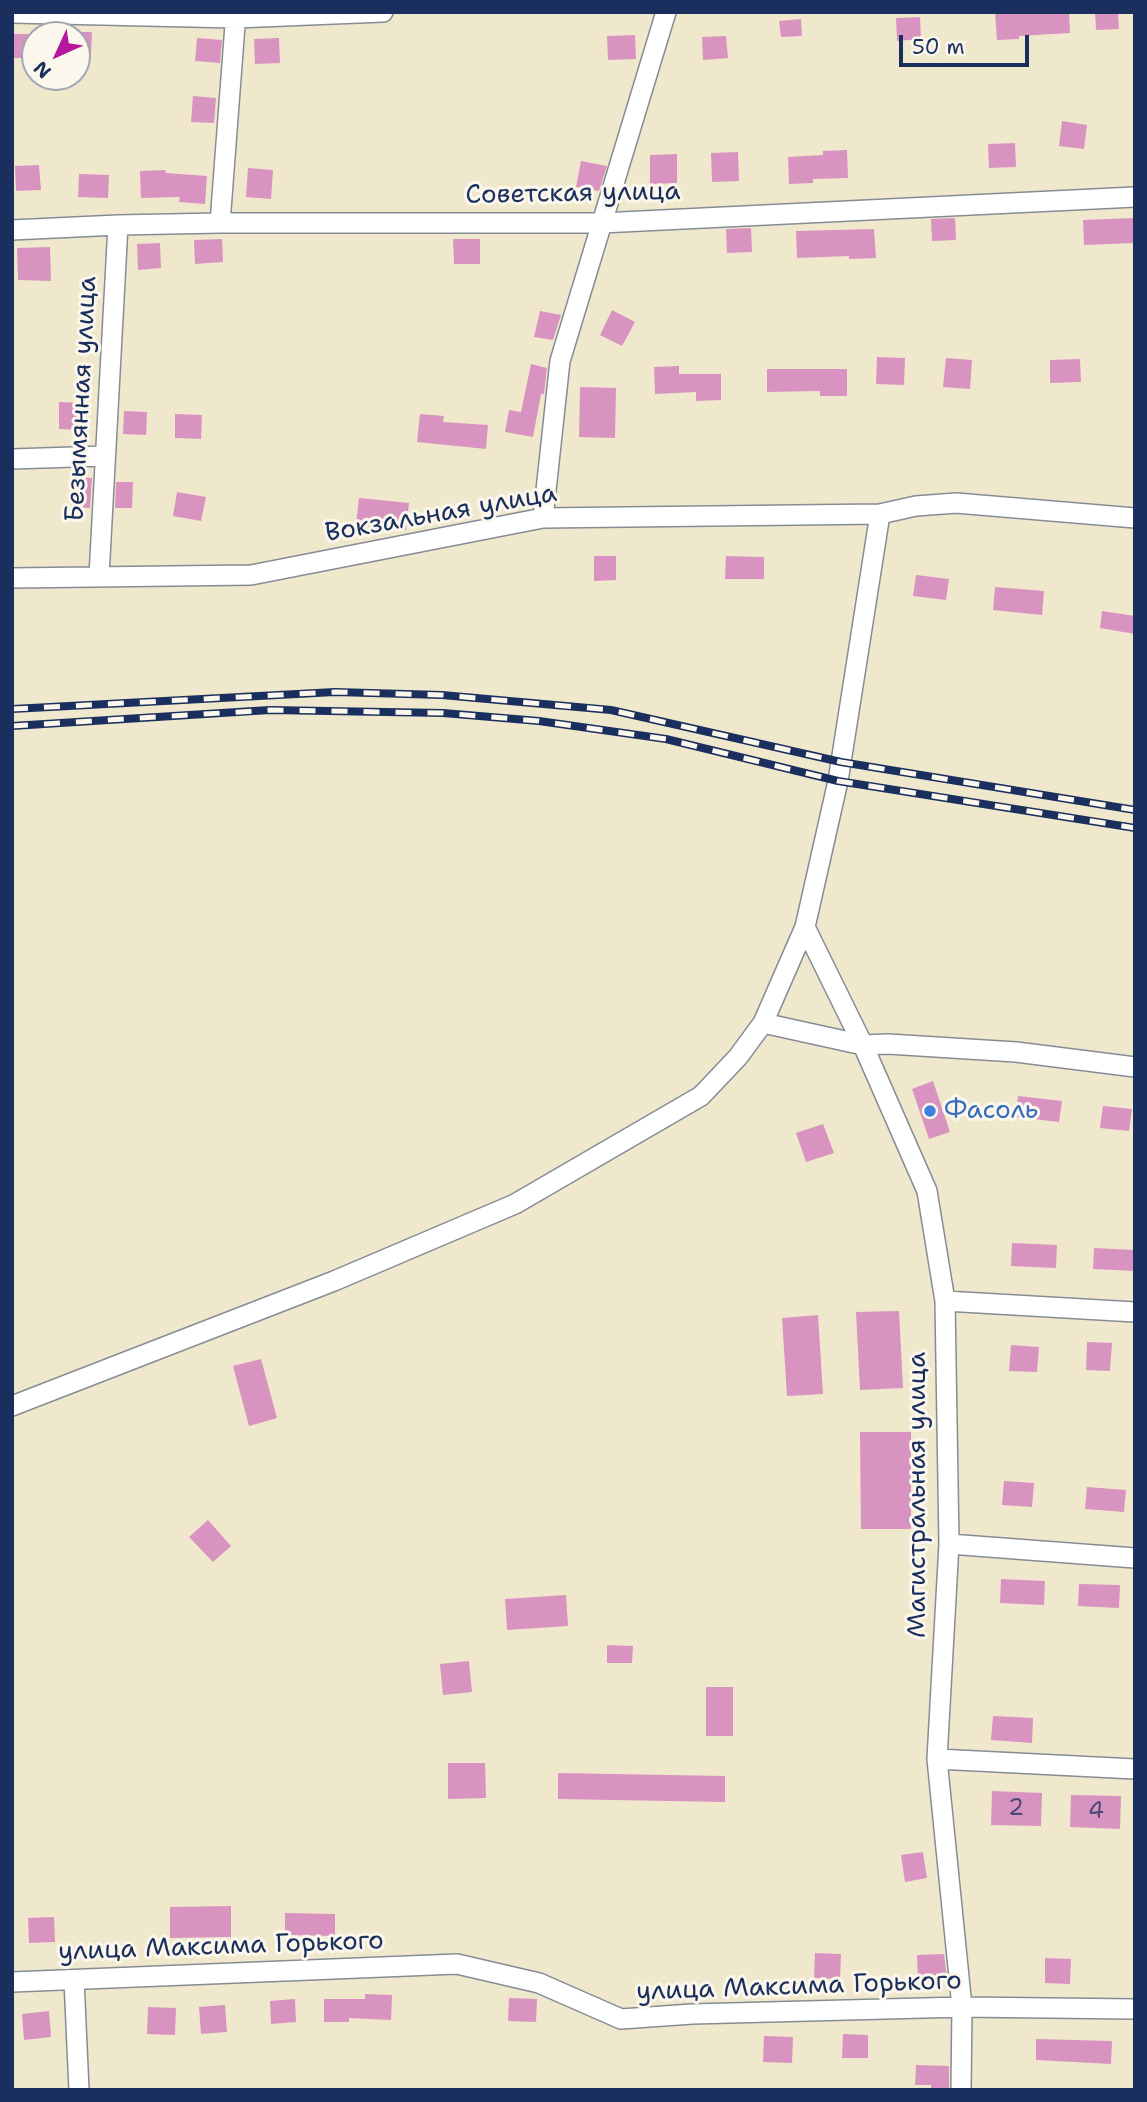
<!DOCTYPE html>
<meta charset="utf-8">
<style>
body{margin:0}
#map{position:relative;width:1147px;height:2102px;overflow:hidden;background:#f0e8cc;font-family:"Shantell Sans",sans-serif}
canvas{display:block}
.frame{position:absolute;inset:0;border:14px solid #1b2f5e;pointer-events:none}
.north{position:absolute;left:21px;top:21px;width:70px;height:70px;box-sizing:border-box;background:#fbf7ec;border:2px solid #a1a7b3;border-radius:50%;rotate:225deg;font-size:19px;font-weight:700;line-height:28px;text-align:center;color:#1b2f5e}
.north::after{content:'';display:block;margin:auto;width:24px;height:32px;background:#b5179e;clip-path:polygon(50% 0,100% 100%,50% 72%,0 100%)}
.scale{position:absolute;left:899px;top:35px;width:130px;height:32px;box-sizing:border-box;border:4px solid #1b2f5e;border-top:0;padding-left:9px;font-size:21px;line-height:24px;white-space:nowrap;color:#1b2f5e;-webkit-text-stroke:5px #fbf7ec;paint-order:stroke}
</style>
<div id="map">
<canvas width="1147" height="2102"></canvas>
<div class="frame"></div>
<div class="north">N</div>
<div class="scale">50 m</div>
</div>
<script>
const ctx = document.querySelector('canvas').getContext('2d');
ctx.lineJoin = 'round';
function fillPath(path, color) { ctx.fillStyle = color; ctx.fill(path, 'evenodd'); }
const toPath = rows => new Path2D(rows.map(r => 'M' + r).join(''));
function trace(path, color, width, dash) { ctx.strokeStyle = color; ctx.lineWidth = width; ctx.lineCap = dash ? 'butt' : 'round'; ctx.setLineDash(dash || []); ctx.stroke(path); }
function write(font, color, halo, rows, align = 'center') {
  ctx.font = font + ' "Shantell Sans",sans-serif'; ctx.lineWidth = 6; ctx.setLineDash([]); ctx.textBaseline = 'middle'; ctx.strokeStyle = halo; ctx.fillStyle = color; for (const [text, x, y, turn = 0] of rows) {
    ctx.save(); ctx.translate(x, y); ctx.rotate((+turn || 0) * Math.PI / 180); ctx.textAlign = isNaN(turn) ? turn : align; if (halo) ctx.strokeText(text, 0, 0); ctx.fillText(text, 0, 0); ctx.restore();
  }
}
const building = toPath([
 [995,12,1069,12,1070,33,1019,36,1019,39,997,40],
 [1095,12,1118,12,1119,29,1096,30],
 [920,17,921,39,897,41,896,18],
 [801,19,802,36,781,37,779,21],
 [77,32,92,32,91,56,77,56],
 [12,34,35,34,35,58,12,58],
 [635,35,636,59,608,60,607,36],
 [726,36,728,58,703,60,702,37],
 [197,38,222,40,220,63,195,61],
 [279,38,280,63,255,64,254,39],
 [193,96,216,98,214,123,191,122],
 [1062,121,1087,125,1084,149,1059,146],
 [1015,143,1016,167,989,168,988,144],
 [847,150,848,178,813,179,813,183,789,184,788,157,823,155,823,151],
 [738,152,739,181,712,182,711,153],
 [677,154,677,183,650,184,650,155],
 [581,161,607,166,599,191,576,187],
 [39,165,41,190,16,191,15,166],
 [248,168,273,170,271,199,246,197],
 [165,170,166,173,207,176,205,204,179,202,180,197,141,198,140,171],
 [79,174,109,175,108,198,78,197],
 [955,218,956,240,932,241,931,219],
 [1135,218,1135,243,1084,245,1083,220],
 [751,228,752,252,727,253,726,229],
 [874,229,876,258,849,259,849,256,797,258,796,231],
 [222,239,223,262,195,264,194,240],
 [453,239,480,239,480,264,454,264],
 [160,243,161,268,138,270,137,244],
 [50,247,51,281,18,280,17,248],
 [612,310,635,322,622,346,600,335],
 [540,311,561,315,553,340,534,337],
 [877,357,905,358,904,385,876,384],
 [946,358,972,360,970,389,943,387],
 [1080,359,1081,382,1050,383,1050,360],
 [531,364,547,368,544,394,541,394,533,437,505,432,509,410,521,412],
 [679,366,679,374,721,374,721,400,696,401,696,392,655,394,654,367],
 [767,369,847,369,847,396,820,396,820,391,767,392],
 [580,387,616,388,615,438,579,437],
 [59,402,83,403,82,430,59,429],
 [124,411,147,412,146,435,123,434],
 [175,414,202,415,201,439,175,438],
 [420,414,444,416,443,422,488,425,486,449,417,442],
 [73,477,92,478,90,508,72,507],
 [116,482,133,482,132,508,115,508],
 [177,492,206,497,201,521,173,516],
 [359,498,409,503,406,530,356,525],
 [594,556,616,556,616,580,594,581],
 [726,556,764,557,764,579,725,579],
 [916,575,949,579,946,600,913,596],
 [995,587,1044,591,1042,615,993,610],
 [1102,611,1135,616,1135,634,1100,628],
 [933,1081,950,1132,929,1139,912,1089],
 [1018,1096,1062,1101,1059,1122,1016,1117],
 [1103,1106,1132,1109,1129,1131,1100,1128],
 [823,1124,834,1153,806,1162,796,1133],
 [1012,1243,1057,1245,1056,1268,1011,1266],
 [1094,1248,1135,1250,1135,1271,1093,1269],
 [899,1311,903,1388,860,1390,856,1312],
 [818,1315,823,1394,787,1396,782,1318],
 [1087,1342,1112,1343,1110,1371,1086,1370],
 [1011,1345,1039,1347,1037,1372,1009,1371],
 [261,1359,277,1418,249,1426,233,1366],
 [860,1432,911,1432,911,1529,861,1529],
 [1004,1481,1034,1483,1032,1507,1002,1505],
 [1087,1487,1126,1490,1124,1512,1085,1509],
 [208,1520,231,1546,213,1562,189,1537],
 [1001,1579,1045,1581,1044,1605,1000,1603],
 [1079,1584,1120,1585,1119,1608,1078,1606],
 [566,1595,568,1626,507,1630,505,1599],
 [607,1645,633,1646,632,1663,607,1663],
 [469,1661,472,1692,443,1695,440,1664],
 [706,1687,733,1687,733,1736,706,1736],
 [993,1716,1033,1718,1032,1743,991,1740],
 [448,1763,485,1763,486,1798,448,1799],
 [558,1773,725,1776,725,1802,558,1799],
 [992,1791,1042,1793,1041,1826,991,1825],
 [1071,1795,1121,1796,1120,1829,1070,1827],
 [923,1852,927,1878,905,1882,901,1855],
 [231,1906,231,1937,170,1938,170,1907],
 [285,1913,335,1914,335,1936,285,1935],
 [54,1917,55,1942,29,1943,28,1918],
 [815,1953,841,1954,840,1979,814,1978],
 [944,1954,947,1979,918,1981,917,1955],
 [1045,1958,1071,1959,1070,1984,1045,1983],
 [365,1994,392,1995,391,2020,349,2018,349,2022,324,2022,324,1999,365,1999],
 [509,1998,537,1999,536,2022,508,2021],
 [295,1999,296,2022,271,2024,270,2001],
 [225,2005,227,2032,201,2034,199,2007],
 [148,2007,176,2008,175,2035,147,2034],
 [49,2011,51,2037,24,2040,22,2014],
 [843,2034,868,2035,868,2058,842,2058],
 [764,2036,793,2037,792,2063,763,2062],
 [1036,2039,1112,2041,1111,2064,1036,2060],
 [916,2065,949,2066,949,2090,931,2090,931,2085,915,2085]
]);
const minor = toPath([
 [12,13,236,18,383,12],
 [220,223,236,12],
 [12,230,118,225,220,223,601,223,1135,197],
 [12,459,104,456],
 [543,518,560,361,666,12],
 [99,576,118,225],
 [12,578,251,575,543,518,880,514,916,506,956,503,1135,518],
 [805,927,863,1045,927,1191,945,1301,949,1544,937,1759,962,2007,961,2090],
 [763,1023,863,1045,888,1044,1016,1052,1135,1067],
 [945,1301,1135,1312],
 [12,1406,334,1281,515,1204,701,1096,738,1057,763,1023,805,927,838,781,880,514],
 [949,1544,1135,1558],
 [937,1759,1135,1769],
 [74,1980,79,2090],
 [12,1982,457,1964,539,1983,621,2019,692,2014,962,2007,1135,2009]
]);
const rail = toPath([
 [12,709,335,692,442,695,611,710,841,762,1135,810],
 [12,726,270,710,443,713,539,721,666,739,838,781,1135,828]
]);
const markers = [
 [930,1111,7,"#3f7fe0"]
];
const numberNames = [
 ["2",1016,1809],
 ["4",1096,1812]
];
const streetNames = [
 ["Советская улица",573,194,-1],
 ["Безымянная улица",82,399,-87],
 ["Вокзальная улица",441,514,-10],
 ["Магистральная улица",918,1495,-90],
 ["улица Максима Горького",221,1947,-2],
 ["улица Максима Горького",799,1987,-2]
];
const shopNames = [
 ["Фасоль",944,1111]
];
fillPath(building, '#d993c0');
trace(minor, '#868c95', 22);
trace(minor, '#fff', 19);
trace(rail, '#1b2f5e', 8);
trace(rail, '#fbf7ec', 5, [16]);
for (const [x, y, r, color] of markers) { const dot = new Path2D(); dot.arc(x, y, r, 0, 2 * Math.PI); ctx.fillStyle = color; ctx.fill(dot); trace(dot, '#fbf7ec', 2.5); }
write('23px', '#4a4876', null, numberNames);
write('26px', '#1b2f5e', '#fbf7ec', streetNames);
write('26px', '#366cbe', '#fbf7ec', shopNames, 'left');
</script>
